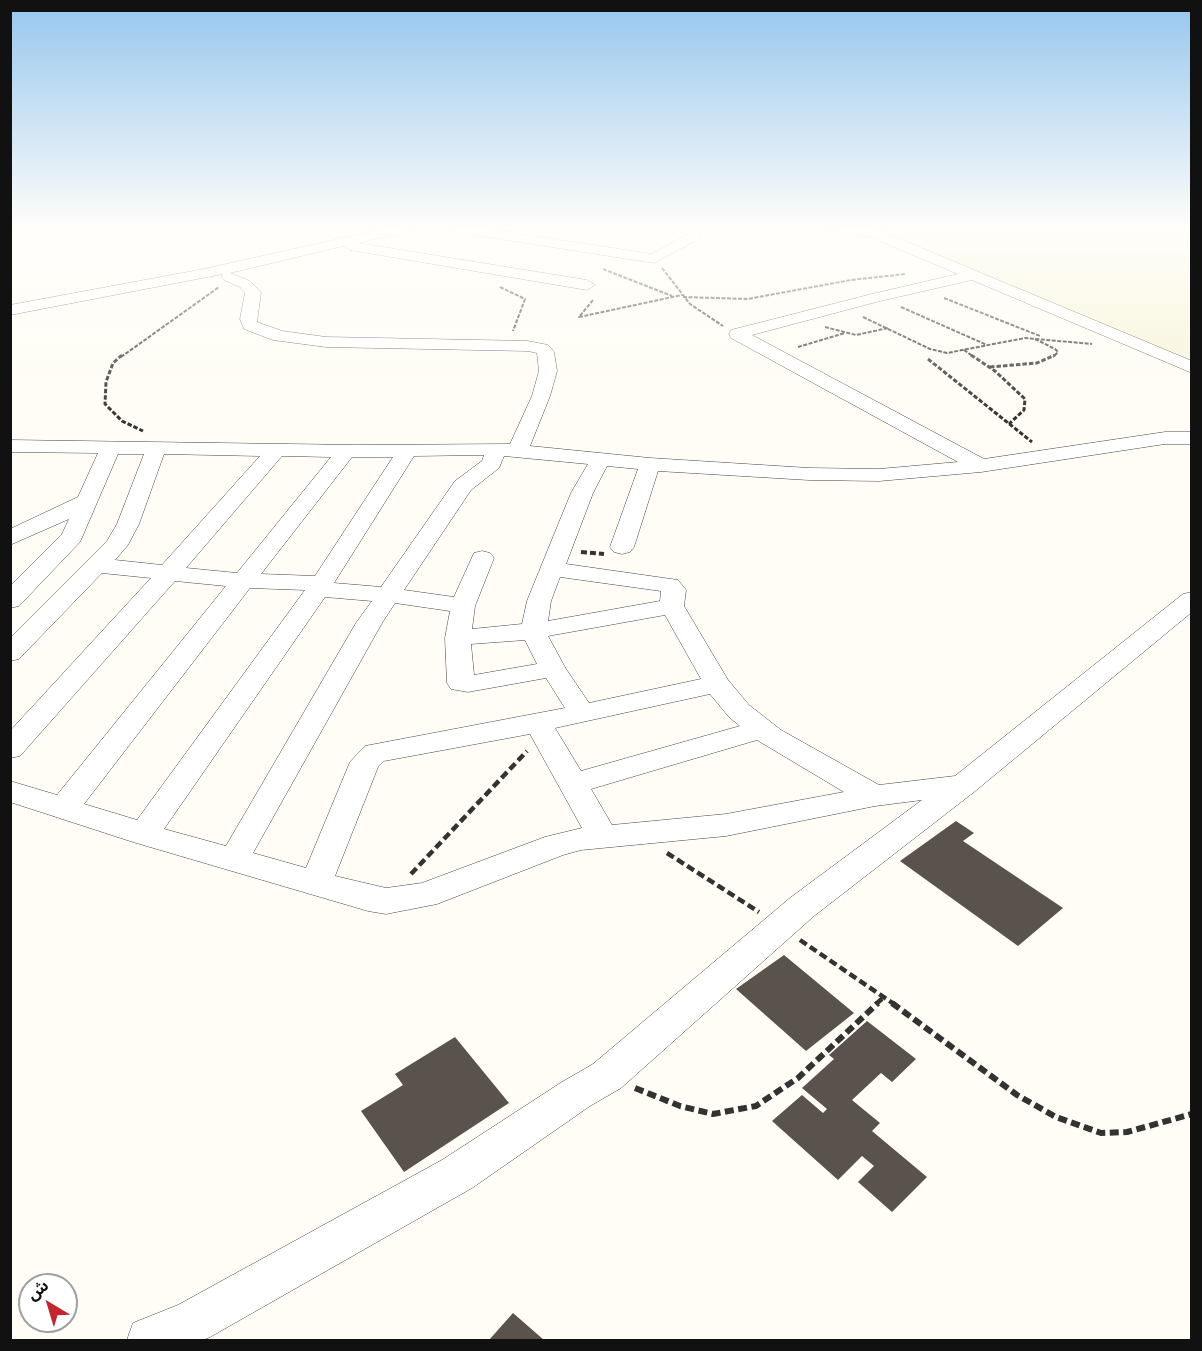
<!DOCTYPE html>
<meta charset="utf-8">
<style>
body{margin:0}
#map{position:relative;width:1202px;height:1351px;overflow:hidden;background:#fffdf5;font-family:"Times New Roman","Noto Sans Arabic",serif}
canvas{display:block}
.frame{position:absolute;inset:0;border:12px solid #111;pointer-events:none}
.north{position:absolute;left:18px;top:1273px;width:60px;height:60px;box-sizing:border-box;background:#fff;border:2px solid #a0a0a0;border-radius:50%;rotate:322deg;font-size:16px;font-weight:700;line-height:24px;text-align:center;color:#111}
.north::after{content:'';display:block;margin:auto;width:21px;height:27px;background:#c4262e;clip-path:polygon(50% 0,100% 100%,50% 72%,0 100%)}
</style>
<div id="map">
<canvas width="1202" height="1351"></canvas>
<div class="frame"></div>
<div class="north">ش</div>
</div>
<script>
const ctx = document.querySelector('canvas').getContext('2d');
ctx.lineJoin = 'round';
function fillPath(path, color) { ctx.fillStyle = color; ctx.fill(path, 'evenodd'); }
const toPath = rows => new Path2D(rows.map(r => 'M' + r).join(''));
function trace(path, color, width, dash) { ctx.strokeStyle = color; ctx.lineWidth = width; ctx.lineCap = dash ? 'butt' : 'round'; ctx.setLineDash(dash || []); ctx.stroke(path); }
const farmland = toPath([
 [861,227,1191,227,1191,362]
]);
const building = toPath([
 [956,821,974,833,963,841,1063,908,1018,946,900,861],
 [784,955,854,1013,806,1051,736,989],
 [867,1021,916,1059,892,1082,881,1073,852,1100,880,1123,872,1131,927,1177,892,1212,858,1182,874,1166,862,1156,838,1180,772,1121,802,1095,823,1113,827,1109,802,1088,834,1059,829,1055],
 [455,1037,509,1103,404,1172,361,1111,403,1085,395,1074],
 [513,1313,544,1340,489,1340]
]);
const pathFar4 = toPath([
 [662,268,690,304,723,326],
 [603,269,672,296],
 [500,287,525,299,513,331],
 [683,297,748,299,851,280,905,274],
 [944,298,1040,336],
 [593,300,579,317,682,295],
 [901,307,987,345],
 [863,317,930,349,947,353,1025,338,1092,344],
 [825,327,856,335,888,328],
 [1035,339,1055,349,1058,352,1053,357],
 [798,347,845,333],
 [964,350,974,357],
 [121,357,219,287]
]);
const pathFar3 = toPath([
 [122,355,113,363,106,382,105,404,122,421,143,431],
 [971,355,995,371,1025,399,1024,410,1009,424],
 [928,359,1032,442],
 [990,367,1037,363,1055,355]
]);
const pathFar2 = toPath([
 [581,552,604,554]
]);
const pathFar1 = toPath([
 [667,853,759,912],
 [411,874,527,751],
 [800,940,894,1004],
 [876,1004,884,997]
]);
const path = toPath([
 [892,1003,1017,1095,1056,1117,1101,1133,1127,1132,1192,1114],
 [635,1088,680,1106,713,1114,756,1106,798,1078,878,1003]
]);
const minor = toPath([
 [392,227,417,227,415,230,358,243,587,280,595,285,587,290,350,250,343,246,230,273,250,281,261,292,257,322,282,331,326,337,528,341,548,345,554,352,557,371,550,396,530,446,650,458,809,468,879,469,958,462,731,338,729,334,731,330,872,294,958,274,868,236,832,231,825,227,871,227,1192,361,1192,373,972,280,880,301,752,335,984,459,1165,432,1192,432,1192,444,1165,444,981,472,879,481,809,480,658,471,634,547,630,552,622,554,614,552,610,547,638,469,607,466,593,493,566,564,678,580,686,590,684,606,728,680,749,705,781,730,879,785,955,776,1183,594,1192,592,1192,612,974,792,814,916,621,1088,590,1106,472,1188,210,1337,203,1340,127,1340,133,1323,178,1305,442,1160,562,1082,593,1064,790,898,922,800,875,806,726,836,581,850,563,855,437,904,386,914,368,911,133,842,10,802,10,781,57,795,226,586,175,581,20,756,10,758,10,731,151,578,102,573,19,659,10,661,10,638,107,541,117,524,144,454,118,454,80,542,19,606,10,608,10,586,62,534,69,519,10,545,10,529,78,497,98,453,10,452,10,440,357,445,510,444,532,396,539,371,537,353,528,351,326,347,273,340,244,329,240,319,245,293,240,287,224,280,221,277,223,274,10,315,10,305,204,269,392,227],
 [164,454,260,456,162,565,115,560,128,545,139,524,164,454],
 [484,455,482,461,455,481,381,587,334,583,414,456,484,455],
 [282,456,331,457,237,573,186,568,282,456],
 [504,456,588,464,571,493,527,601,522,624,472,629,475,606,494,558,490,553,482,551,474,553,454,597,404,590,471,490,499,468,504,456],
 [352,457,393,457,315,576,261,574,352,457],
 [560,577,661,591,660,601,548,621,551,601,560,577],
 [250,588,305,590,137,820,84,804,250,588],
 [325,597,372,601,356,623,226,846,164,829,325,597],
 [395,603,450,611,445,638,447,683,451,689,468,692,546,678,565,708,365,746,350,762,306,868,253,853,382,623,395,603],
 [665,615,701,679,589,703,566,669,548,636,665,615],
 [525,640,537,664,474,675,471,644,525,640],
 [710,694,729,717,740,726,581,771,555,728,710,694],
 [530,734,582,828,545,837,422,883,386,888,335,876,378,767,384,761,530,734],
 [757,740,844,792,726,814,612,825,591,789,757,740],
 [442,227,475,227,652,254,688,234,690,227,704,227,699,239,654,263,449,231,442,227]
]);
fillPath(farmland, '#f6f3d4');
fillPath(building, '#5a524d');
trace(minor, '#444', 1);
trace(pathFar4, '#333', 2, [4, 1.5]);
trace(pathFar3, '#333', 3, [4.5, 2]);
trace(pathFar2, '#333', 4, [6, 3]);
trace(pathFar1, '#333', 4.5, [8, 4]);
trace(path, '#333', 6, [9, 4.5]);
fillPath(minor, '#fff');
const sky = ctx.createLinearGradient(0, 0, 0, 416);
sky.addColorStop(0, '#95c6ee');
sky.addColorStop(0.55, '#fffefa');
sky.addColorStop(1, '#fffefa00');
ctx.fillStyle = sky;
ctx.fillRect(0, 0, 1202, 416);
</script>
